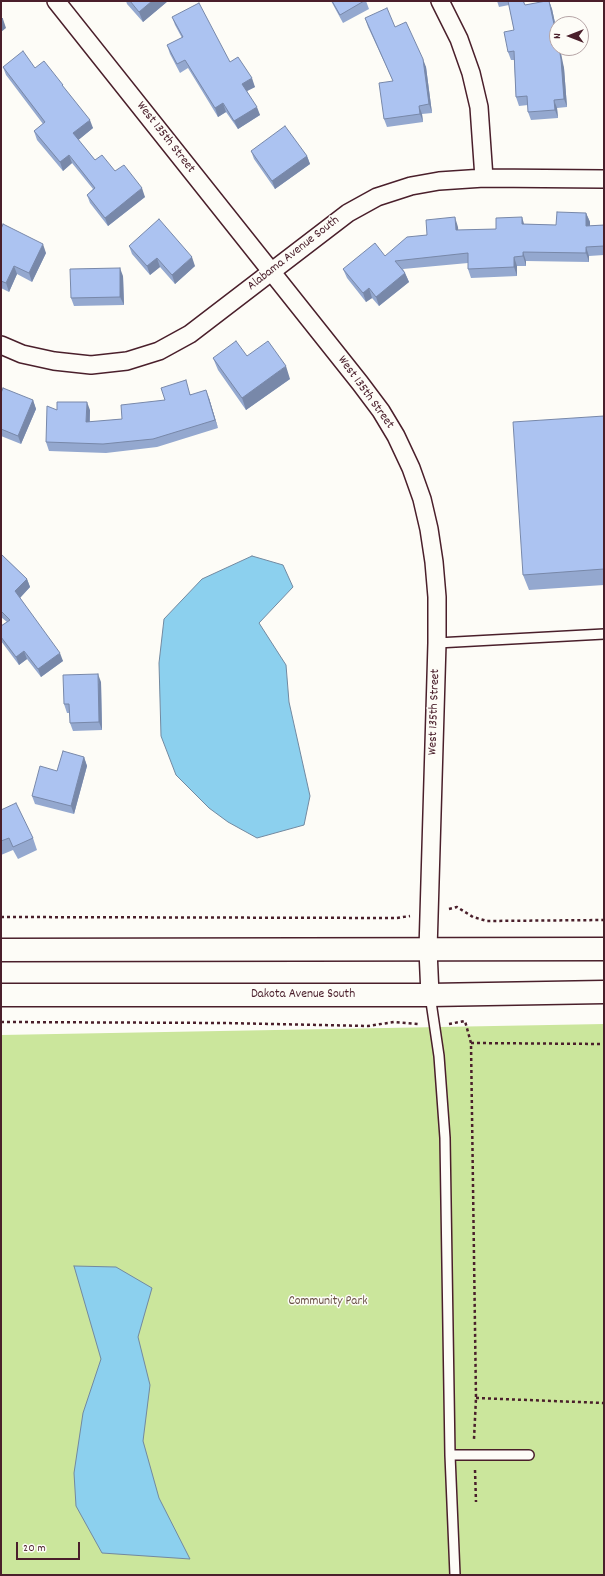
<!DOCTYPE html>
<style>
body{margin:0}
#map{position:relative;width:605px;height:1576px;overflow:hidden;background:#fdfcf7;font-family:Dekko,sans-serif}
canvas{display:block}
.frame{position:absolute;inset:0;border:2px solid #4a1f2b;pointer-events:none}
.north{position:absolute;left:549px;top:16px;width:40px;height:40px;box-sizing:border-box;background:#fdfcf7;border:1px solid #b5a4a5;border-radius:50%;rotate:270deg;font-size:11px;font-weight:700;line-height:16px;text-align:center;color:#4a1f2b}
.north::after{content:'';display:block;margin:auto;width:14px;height:18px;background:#4a1f2b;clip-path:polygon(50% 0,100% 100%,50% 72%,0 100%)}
.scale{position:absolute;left:16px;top:1542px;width:64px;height:18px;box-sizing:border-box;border:2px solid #4a1f2b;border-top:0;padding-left:5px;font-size:12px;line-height:14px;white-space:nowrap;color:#4a1f2b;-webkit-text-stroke:3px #fdfcf7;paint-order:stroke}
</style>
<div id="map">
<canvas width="605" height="1576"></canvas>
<div class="frame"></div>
<div class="north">N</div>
<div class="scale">20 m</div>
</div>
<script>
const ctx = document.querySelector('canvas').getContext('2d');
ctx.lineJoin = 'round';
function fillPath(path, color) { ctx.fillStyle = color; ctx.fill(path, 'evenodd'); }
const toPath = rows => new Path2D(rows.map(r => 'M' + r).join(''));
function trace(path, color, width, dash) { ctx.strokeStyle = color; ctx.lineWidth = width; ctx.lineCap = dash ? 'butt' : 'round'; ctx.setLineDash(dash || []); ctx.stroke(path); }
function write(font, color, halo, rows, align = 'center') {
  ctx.font = font + ' Dekko,sans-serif'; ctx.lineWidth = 3; ctx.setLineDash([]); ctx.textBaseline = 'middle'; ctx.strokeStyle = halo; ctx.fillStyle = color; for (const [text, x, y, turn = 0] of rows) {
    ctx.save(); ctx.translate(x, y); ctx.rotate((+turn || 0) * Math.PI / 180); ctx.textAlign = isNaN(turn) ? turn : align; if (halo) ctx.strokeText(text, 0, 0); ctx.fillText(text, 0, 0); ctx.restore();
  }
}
const green = toPath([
 [604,1024,604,1575,1,1575,1,1035]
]);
const water = toPath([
 [252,556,283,565,293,587,259,623,286,665,289,702,310,796,304,825,257,838,228,822,209,808,176,775,161,736,159,663,164,619,202,579,252,556],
 [74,1266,116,1267,152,1288,138,1337,150,1385,143,1441,159,1498,190,1559,102,1553,76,1506,74,1473,83,1413,101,1359,74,1266]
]);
const path = toPath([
 [449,909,457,907,473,917,487,921,604,920],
 [1,917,397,918,410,916],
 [1,1022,225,1023,368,1026,394,1022,418,1024],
 [449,1024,465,1021,471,1043,476,1398,474,1439],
 [471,1043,604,1044],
 [476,1398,604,1403],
 [475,1470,476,1502]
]);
const service = toPath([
 [437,643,604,634],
 [430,995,439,1056,445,1138,450,1455,529,1455],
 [450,1455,455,1575]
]);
const minor = toPath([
 [56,1,360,383,381,411,396,436,411,468,422,499,429,529,434,562,437,597,437,643,428,950,430,995],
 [440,1,459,39,471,73,479,107,484,178],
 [1,345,22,354,54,361,91,365,127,361,159,351,190,334,348,213,377,197,411,186,439,181,484,178,604,179]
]);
const secondary = toPath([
 [1,950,604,949],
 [1,995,430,995,604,992]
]);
const wall = toPath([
 [126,1,168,1,143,22,127,4],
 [331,1,366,1,369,9,343,23],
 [497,1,524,1,525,5,549,1,552,9,557,32,557,48,564,68,567,107,557,108,558,118,531,120,528,112,528,105,519,106,516,97,514,60,511,60,508,52,514,30,509,5,499,7],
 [172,17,230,62,255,87,247,91,260,115,238,129,226,112,218,117,188,68,180,73,170,54,167,45,182,38,175,25],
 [365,18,395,27,426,67,432,113,422,114,423,122,387,127,384,119,393,81,368,27],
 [3,67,35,68,64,88,93,128,78,140,95,160,115,171,145,197,108,226,90,203,87,195,93,189,72,163,63,171,37,140,34,131,43,124,6,75],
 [251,151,307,156,310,164,275,189,254,159],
 [586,213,590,222,590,226,604,225,604,255,589,256,589,262,526,261,526,266,517,266,517,276,471,278,468,269,468,263,403,269,405,273,409,282,379,306,372,298,366,302,347,278,343,269,385,256,427,235,458,227,458,230,496,229,525,224,556,225],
 [1,229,46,253,32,282,17,274,9,292,1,288],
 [129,246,195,266,175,284,160,267,150,275,132,254],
 [123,276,124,305,74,306,71,298],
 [247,356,290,379,246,410,218,370,213,358],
 [1,393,33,400,36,409,21,444,1,436],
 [190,394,209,398,218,428,157,447,106,453,49,451,46,442,57,410,90,410,90,422,122,419,165,400],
 [604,416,604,585,529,590,523,575],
 [1,554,27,579,30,587,20,598,63,661,41,677,27,659,19,665,1,641,1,626,7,622,1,617],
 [101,682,102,730,73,731,70,723,70,713,67,713,64,704],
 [84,757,87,766,74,814,35,804,32,796,57,771],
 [1,810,33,838,37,850,18,859,13,850,1,855]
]);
const shadedWall = toPath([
 [152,1,168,1,143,22,139,12],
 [549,1,552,9,557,32,557,38],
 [3,19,6,28,1,32,1,21],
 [559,48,560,48,564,68,567,107,564,99],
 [423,59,426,67,432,113,429,104],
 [252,78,255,87,245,92,242,84],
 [554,100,557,108,558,118,555,110],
 [223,103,226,112,218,117,215,108],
 [419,106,422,114,423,122,420,114],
 [257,107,260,115,238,129,234,121],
 [90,120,93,128,76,142,73,133],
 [69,155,72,163,63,171,60,162],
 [307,156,310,164,275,189,272,181],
 [142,188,145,197,108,226,105,218],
 [586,213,590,222,590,235,586,226],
 [455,217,458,227,459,239,456,230],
 [522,217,525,227,522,224],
 [43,244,46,253,32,282,29,273],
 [586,247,589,256,589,262,586,253],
 [523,252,526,261,526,266,523,256],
 [192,257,195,266,175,284,172,275],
 [514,257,517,266,517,276,514,267],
 [157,258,160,267,150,275,147,266],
 [14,266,17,274,9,292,6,283],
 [120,268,123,276,124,305,120,297],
 [405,273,409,282,379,306,376,297],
 [369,288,372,298,366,302,363,293],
 [286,366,290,379,246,410,242,398],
 [206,390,209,398,218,428,215,420],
 [33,400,36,409,21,444,18,436],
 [87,402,90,410,89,431,86,422],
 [27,579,30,587,18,600,15,591],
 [24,651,27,659,19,665,16,657],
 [60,653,63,661,41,677,38,669],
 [98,674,101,682,102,730,99,722],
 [84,757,87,766,74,814,71,806]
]);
const building = toPath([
 [130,1,152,1,139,12,130,1],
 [332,1,364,1,340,15,332,1],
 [508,1,523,1,525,5,546,1,549,1,557,38,557,48,559,48,561,59,564,99,554,100,555,110,528,112,527,96,516,97,514,51,508,52,504,32,514,30,508,1],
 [199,3,230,62,238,57,252,78,242,84,257,107,234,121,223,103,215,108,185,60,177,64,167,45,183,37,172,17,199,3],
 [387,8,395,27,406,22,423,59,429,104,419,106,420,114,384,119,379,83,393,81,365,18,387,8],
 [1,17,3,19,1,21,1,17],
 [23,51,35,68,44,61,63,85,62,85,90,120,73,133,95,160,102,155,115,171,124,165,142,188,105,218,87,195,95,188,69,155,60,162,34,131,45,122,3,67,23,51],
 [285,126,307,156,272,181,251,151,285,126],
 [557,212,586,213,586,226,604,225,604,246,586,247,586,253,523,252,523,256,514,257,514,267,468,269,468,253,395,261,405,273,376,297,369,288,363,293,343,269,375,243,385,256,407,237,427,235,426,220,455,217,456,230,496,229,496,218,522,217,522,224,556,225,557,212],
 [159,219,192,257,172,275,157,258,147,266,129,246,159,219],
 [3,224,43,244,29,273,14,266,6,283,1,281,1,229,3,224],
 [120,268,120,297,71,298,70,269,120,268],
 [236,341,247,356,268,341,286,366,242,398,213,358,236,341],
 [186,380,190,395,206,390,215,420,153,439,103,444,46,442,47,406,57,410,57,402,87,402,86,422,122,419,121,405,165,400,161,388,186,380],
 [3,388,33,400,18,436,1,429,1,393,3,388],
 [604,416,604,569,523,575,513,422,604,416],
 [1,554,27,579,15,591,60,653,38,669,24,651,16,657,1,637,1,626,10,620,1,611,1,554],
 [98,674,99,722,70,723,69,704,64,704,63,675,98,674],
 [63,751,84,757,71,806,32,796,40,766,57,771,63,751],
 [16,803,33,838,13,847,9,838,1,841,1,810,16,803]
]);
const streetNames = [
 ["West 135th Street",165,138,52],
 ["Alabama Avenue South",294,254,-38],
 ["West 135th Street",365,393,54],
 ["West 135th Street",435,712,-88],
 ["Dakota Avenue South",303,995]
];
const parkNames = [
 ["Community Park",328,1302]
];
fillPath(green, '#cbe69c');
fillPath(water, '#8cd0ee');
trace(water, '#7289a0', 1);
trace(service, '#4a1f2b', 12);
trace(minor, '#4a1f2b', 20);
trace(secondary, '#4a1f2b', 25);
trace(path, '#4a1f2b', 2.5, [3, 3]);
trace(service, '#fdfcf7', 9);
trace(minor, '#fdfcf7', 17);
trace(secondary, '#fdfcf7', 22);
fillPath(wall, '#94a8cf');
fillPath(shadedWall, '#7888a9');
fillPath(building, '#acc3f1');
trace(building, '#7888a9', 1);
write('13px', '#4a1f2b', '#fdfcf7', streetNames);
write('13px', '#6a5147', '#fdfcf7', parkNames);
</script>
